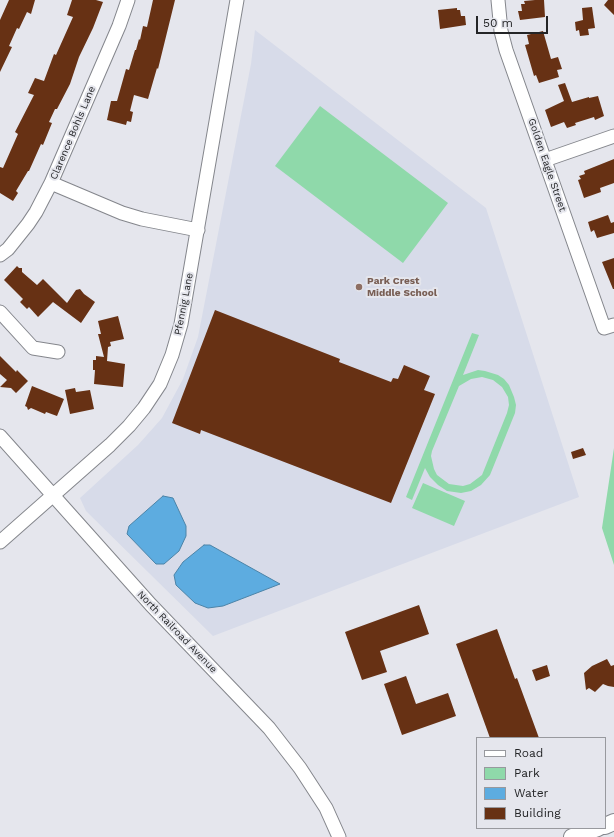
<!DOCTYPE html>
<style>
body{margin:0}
#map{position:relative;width:614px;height:837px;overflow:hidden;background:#e5e6ed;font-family:"Work Sans",sans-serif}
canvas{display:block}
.legend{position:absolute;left:476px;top:737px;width:130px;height:92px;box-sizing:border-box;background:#e5e6ed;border:1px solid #98999e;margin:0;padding:5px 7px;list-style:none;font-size:12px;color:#242527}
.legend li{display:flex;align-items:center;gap:8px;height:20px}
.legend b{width:20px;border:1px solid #98999e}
.scale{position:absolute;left:476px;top:16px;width:72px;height:18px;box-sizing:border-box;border:2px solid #242527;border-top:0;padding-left:5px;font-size:12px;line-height:14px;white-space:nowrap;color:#242527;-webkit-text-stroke:3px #e5e6ed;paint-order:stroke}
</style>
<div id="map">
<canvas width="614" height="837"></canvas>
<ul class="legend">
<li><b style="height:5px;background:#fff"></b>Road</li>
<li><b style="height:11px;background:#8fd9aa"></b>Park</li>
<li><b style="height:11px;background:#5dace0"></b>Water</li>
<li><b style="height:11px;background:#673114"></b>Building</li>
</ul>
<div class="scale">50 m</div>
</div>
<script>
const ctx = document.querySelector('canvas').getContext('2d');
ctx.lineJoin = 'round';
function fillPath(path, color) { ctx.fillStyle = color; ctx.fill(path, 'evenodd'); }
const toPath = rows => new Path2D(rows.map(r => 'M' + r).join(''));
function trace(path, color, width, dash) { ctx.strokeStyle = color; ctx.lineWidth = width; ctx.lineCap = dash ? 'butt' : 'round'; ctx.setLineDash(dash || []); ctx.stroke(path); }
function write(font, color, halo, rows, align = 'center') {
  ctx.font = font + ' "Work Sans",sans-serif'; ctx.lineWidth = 4; ctx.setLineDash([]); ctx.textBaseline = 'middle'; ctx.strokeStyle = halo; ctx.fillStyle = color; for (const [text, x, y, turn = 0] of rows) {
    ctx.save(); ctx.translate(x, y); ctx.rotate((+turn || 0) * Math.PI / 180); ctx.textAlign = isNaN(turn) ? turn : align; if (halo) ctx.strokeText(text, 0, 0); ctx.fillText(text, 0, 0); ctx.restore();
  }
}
const built = toPath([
 [255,30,486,208,579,497,213,636,86,511,80,498,138,445,162,418,183,379,198,337,251,64]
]);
const green = toPath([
 [320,106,448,203,403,263,275,166],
 [472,333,479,335,463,375,478,370,485,371,498,375,504,379,509,385,514,397,516,405,515,413,490,475,481,485,471,491,461,493,447,491,438,485,430,477,425,468,412,500,406,497],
 [482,377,493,380,502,387,508,397,509,405,507,413,482,475,470,484,463,486,449,484,437,475,434,469,431,456,432,451,459,386,471,379],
 [614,448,614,565,602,528],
 [423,483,465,501,454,526,412,508]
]);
const water = toPath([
 [163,496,173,498,186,526,186,536,179,551,164,564,156,564,127,534,129,526,163,496],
 [204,545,210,545,280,584,223,606,208,608,195,603,176,585,174,575,183,562,204,545]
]);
const building = toPath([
 [9,0,35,0,31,14,27,12,19,29,17,28,9,46,12,47,0,72,0,20],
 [72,0,96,0,103,2,93,28,79,57,70,84,57,109,55,109,49,122,52,123,43,145,41,144,29,171,28,171,16,191,18,193,13,201,0,193,0,167,3,168,18,134,15,132,34,95,28,93,35,78,44,81,54,54,56,55,73,17,67,15],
 [153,0,175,0,158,69,157,68,148,99,134,95,130,111,133,112,131,122,127,121,126,125,107,120,111,101,117,101,126,69,129,70,135,50,136,50,139,39,140,40,143,26,147,27],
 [535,0,544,0,545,17,520,20,518,11,522,11,521,4,525,4,524,1],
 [608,0,614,0,614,15,604,5],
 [592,7,595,28,588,29,589,35,580,36,579,30,576,31,575,22,583,20,582,8],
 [457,8,457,10,460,10,461,16,465,16,466,25,440,29,438,10],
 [543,31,551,59,558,57,562,69,557,70,559,77,539,83,536,75,534,76,525,45,529,44,527,35],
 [565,83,572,102,589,97,589,98,598,96,604,116,595,120,594,117,575,123,576,125,567,128,564,122,551,127,545,110,564,101,558,85],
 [614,159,614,183,600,188,601,192,584,198,578,180,581,179,579,176,585,174,584,171],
 [608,215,611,223,614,222,614,233,597,238,594,230,591,232,588,222],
 [614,258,614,289,613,289,602,262],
 [17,266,19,268,22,268,22,272,37,285,43,279,67,303,76,290,80,289,84,294,95,302,81,323,53,302,38,317,29,307,27,309,20,302,23,299,4,280],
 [215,310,340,359,339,362,391,382,393,378,398,379,404,365,430,376,424,390,435,394,391,503,201,430,200,434,172,423],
 [118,316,124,339,110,342,111,346,108,347,107,361,125,364,123,387,94,384,95,370,93,370,93,360,96,360,96,356,104,357,98,334,101,334,98,321],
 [0,356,16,372,17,370,28,381,16,393,11,388,0,387,7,380,0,374],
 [32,386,64,399,57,416,46,412,45,414,31,408,28,410,27,407,25,406],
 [75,388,76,392,90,390,94,409,70,414,65,390],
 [583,448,586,455,573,459,571,452],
 [419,605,429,634,380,651,387,672,362,680,345,632],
 [497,629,515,679,517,678,539,738,490,738,456,644],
 [607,659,611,666,614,665,614,687,608,686,603,684,595,692,589,688,586,690,584,673,592,666],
 [547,665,550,676,536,681,532,670],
 [406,676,416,704,448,693,456,716,402,735,384,684]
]);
const minor = toPath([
 [498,0,501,31,506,50,604,328,614,325],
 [545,160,614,136],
 [51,183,122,213,142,219,198,230],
 [0,255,8,249,28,224,36,212,51,183,119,26,128,0],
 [0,312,33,348,58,352],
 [0,436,151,605,269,728,300,768,326,808,339,837],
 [0,542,110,445,129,426,144,408,160,384,172,355,181,324,237,0]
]);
const major = toPath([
 [605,826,614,822],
 [572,837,598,828]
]);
const markers = [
 [359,287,4,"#8d6e63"]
];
const streetNames = [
 ["Clarence Bohls Lane",73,133,-67],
 ["Golden Eagle Street",547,165,71],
 ["Pfennig Lane",184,304,-79],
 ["North Railroad Avenue",177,632,46]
];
const educationNames = [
 ["Park Crest",367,281],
 ["Middle School",367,293]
];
fillPath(built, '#d7dbe9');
fillPath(green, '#8fd9aa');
fillPath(water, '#5dace0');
trace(water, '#4c84a8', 1);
fillPath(building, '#673114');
trace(minor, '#84868c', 15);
trace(major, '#84868c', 18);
trace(minor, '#fff', 13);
trace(major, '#fff', 16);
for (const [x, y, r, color] of markers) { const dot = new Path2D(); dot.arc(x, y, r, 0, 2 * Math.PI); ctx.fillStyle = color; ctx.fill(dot); trace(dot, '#e5e6ed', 1.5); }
write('10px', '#242527', '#e5e6ed', streetNames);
write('bold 10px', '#785e54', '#e5e6ed', educationNames, 'left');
</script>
